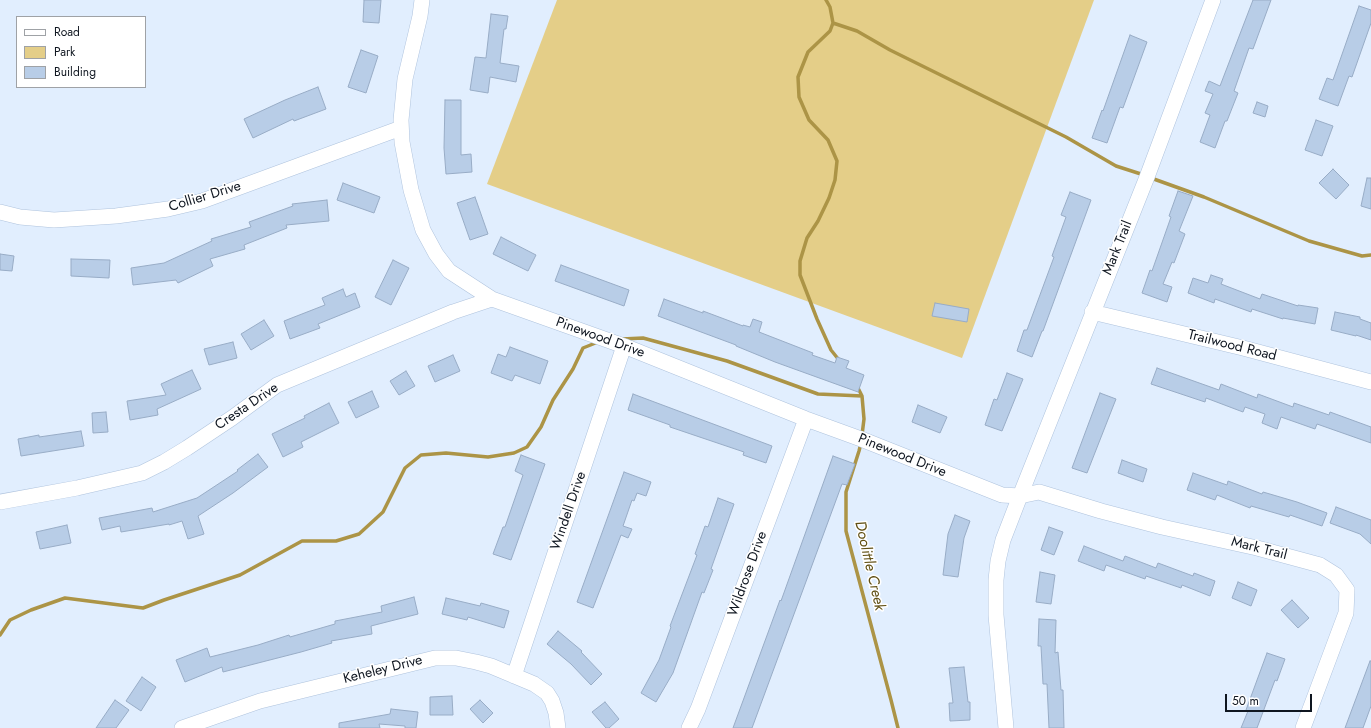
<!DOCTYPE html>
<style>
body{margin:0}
#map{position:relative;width:1371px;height:728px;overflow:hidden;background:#e1eefe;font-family:Jost,sans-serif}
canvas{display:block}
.legend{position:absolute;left:16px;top:16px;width:130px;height:72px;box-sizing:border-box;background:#fff;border:1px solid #9fa2a6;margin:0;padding:5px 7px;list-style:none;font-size:12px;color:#0f1620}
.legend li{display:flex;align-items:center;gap:8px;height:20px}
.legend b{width:20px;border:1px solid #9fa2a6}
.scale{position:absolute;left:1225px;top:694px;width:87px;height:18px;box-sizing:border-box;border:2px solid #0f1620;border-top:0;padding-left:5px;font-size:12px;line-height:14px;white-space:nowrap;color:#0f1620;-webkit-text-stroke:3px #fff;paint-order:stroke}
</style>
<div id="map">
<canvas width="1371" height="728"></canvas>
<ul class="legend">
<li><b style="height:5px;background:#fff"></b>Road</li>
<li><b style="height:11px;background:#e4ce88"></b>Park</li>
<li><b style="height:11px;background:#b8cde7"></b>Building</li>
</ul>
<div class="scale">50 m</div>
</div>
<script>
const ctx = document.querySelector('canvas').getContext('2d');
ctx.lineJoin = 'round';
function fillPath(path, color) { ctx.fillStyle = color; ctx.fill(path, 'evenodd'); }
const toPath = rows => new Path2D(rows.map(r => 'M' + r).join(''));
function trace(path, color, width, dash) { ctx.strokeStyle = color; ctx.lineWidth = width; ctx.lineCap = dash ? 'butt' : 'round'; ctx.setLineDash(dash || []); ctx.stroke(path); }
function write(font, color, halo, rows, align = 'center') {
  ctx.font = font + ' Jost,sans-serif'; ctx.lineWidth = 3; ctx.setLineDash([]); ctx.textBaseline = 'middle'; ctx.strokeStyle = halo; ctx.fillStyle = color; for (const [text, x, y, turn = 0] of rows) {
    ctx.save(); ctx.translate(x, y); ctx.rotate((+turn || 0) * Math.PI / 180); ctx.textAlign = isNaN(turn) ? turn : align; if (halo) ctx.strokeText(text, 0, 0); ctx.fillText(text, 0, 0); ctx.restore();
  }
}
const green = toPath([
 [557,0,1094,0,962,358,487,184]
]);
const stream = toPath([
 [826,0,830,7,833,23,830,31,808,52,798,77,799,97,809,120,828,140,837,161,835,180,829,198,818,221,807,238,800,261,800,275,817,319,831,350,839,360],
 [833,23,857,31,890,50,1066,137,1116,166,1144,175],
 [1151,178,1204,197,1309,241,1362,256,1371,255],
 [622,339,643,338,727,361,818,394,862,396],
 [857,386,862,396,864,419,862,435],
 [861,443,859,451,846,492,846,531,891,700,898,728],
 [0,635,10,620,31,610,65,598,143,608,164,600,240,575,302,541,336,541,359,534,383,512,405,468,421,455,446,453,488,457,514,453,527,447,541,427,553,400,573,369,583,348,598,342]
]);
const building = toPath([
 [364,0,381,0,379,23,363,22,364,0],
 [1253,0,1271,0,1253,49,1249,48,1234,91,1238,93,1227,121,1225,121,1215,148,1200,142,1210,115,1205,113,1213,94,1205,91,1209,81,1220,86,1253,0],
 [1359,6,1371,10,1371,23,1352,77,1349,76,1338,106,1319,99,1327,78,1333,80,1359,6],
 [491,14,508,16,506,29,504,29,500,63,519,66,516,82,490,77,488,93,470,90,475,57,486,58,491,14],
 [1130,35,1147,42,1123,108,1120,107,1107,143,1092,138,1102,110,1103,111,1130,35],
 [361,50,378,56,366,93,348,87,361,50],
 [318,87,326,109,294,121,293,119,253,138,244,119,285,100,318,87],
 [445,100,461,100,461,155,471,154,472,172,446,174,444,148,445,100],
 [1257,102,1268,106,1265,117,1253,113,1257,102],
 [1316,120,1333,126,1322,156,1305,150,1316,120],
 [1333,169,1349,185,1336,199,1319,183,1333,169],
 [1367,178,1371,178,1371,209,1361,206,1367,178],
 [343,183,380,197,374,213,337,200,343,183],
 [1178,191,1193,196,1179,231,1185,234,1174,263,1172,262,1163,284,1172,287,1167,302,1142,293,1150,270,1152,271,1171,217,1169,216,1178,191],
 [1070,192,1091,200,1043,331,1042,331,1032,357,1017,351,1024,330,1027,330,1054,257,1052,256,1066,217,1061,215,1070,192],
 [475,197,488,234,470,240,457,203,475,197],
 [327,200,329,221,286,225,287,228,244,245,245,249,210,259,213,266,178,283,176,280,133,285,131,268,164,263,212,241,211,239,251,227,249,222,293,206,292,204,327,200],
 [501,237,536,255,528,271,493,254,501,237],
 [0,254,14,256,12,271,0,270,0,254],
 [71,259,110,260,109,278,71,276,71,259],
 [393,260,409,268,391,305,375,297,393,260],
 [561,265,629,290,624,306,555,281,561,265],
 [1211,275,1223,279,1221,284,1260,299,1262,294,1298,306,1298,305,1318,308,1315,324,1283,318,1283,319,1252,309,1251,312,1215,299,1214,303,1188,293,1193,278,1208,283,1211,275],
 [343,289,346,297,355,293,360,307,318,324,320,328,290,339,284,321,325,305,322,298,343,289],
 [664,299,703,313,703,311,743,326,743,325,750,327,753,319,762,322,759,332,813,353,812,355,835,363,837,357,849,361,846,368,864,375,858,392,775,362,736,346,736,345,658,316,664,299],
 [935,303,969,309,967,322,932,316,935,303],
 [1335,312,1360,317,1360,319,1371,323,1371,340,1356,335,1356,336,1331,330,1335,312],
 [264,320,274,336,251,350,241,334,264,320],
 [233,342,237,358,209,365,204,349,233,342],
 [510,347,548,361,540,384,515,375,512,381,491,373,498,354,506,357,510,347],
 [453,355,460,371,435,382,428,366,453,355],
 [1157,368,1219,390,1221,384,1257,398,1258,394,1293,407,1294,403,1329,415,1330,412,1371,427,1371,443,1317,424,1315,429,1281,417,1277,429,1262,423,1265,414,1245,407,1243,412,1206,398,1205,402,1151,384,1157,368],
 [192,370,201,389,157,409,158,415,130,420,127,401,166,395,161,384,192,370],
 [406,371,415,386,399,395,390,381,406,371],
 [1007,373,1023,379,1002,431,985,425,994,399,997,400,1007,373],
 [372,391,379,407,356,418,348,402,372,391],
 [1100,393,1116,399,1087,473,1072,468,1100,393],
 [633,394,772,446,766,463,743,455,744,452,670,427,670,425,628,410,633,394],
 [329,403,339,423,301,442,303,447,283,457,272,434,305,418,304,416,329,403],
 [918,405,947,417,940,433,912,422,918,405],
 [106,412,108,432,93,433,92,413,106,412],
 [81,431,84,446,21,456,18,439,39,435,39,437,81,431],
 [258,454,268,467,233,493,198,516,204,534,188,539,182,521,169,525,169,524,121,532,120,526,102,530,99,518,152,508,153,512,197,498,238,471,237,470,258,454],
 [521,455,545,464,511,560,493,554,503,527,505,527,523,475,515,471,521,455],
 [833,456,855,464,847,485,842,484,752,728,733,728,780,600,781,601,833,456],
 [1122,460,1147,469,1143,482,1118,473,1122,460],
 [624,472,651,482,646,496,637,493,634,501,632,500,623,526,632,529,628,538,621,535,593,608,577,602,624,472],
 [1193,473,1227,485,1228,481,1262,494,1263,492,1297,502,1327,513,1322,526,1290,515,1289,517,1251,506,1250,508,1217,495,1215,500,1187,490,1193,473],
 [718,498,734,504,711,569,713,570,704,593,702,592,673,673,656,702,641,693,659,660,671,627,670,626,697,555,695,554,705,526,708,527,718,498],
 [1336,507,1371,520,1371,544,1360,534,1330,523,1336,507],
 [955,515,970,521,964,538,958,577,943,575,948,534,955,515],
 [67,525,71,543,40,549,36,532,67,525],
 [1049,527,1063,532,1054,555,1041,550,1049,527],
 [1084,546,1123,561,1125,556,1156,568,1158,563,1193,576,1194,573,1215,581,1210,596,1182,585,1181,588,1146,576,1145,579,1106,565,1104,571,1078,561,1084,546],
 [1040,572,1055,575,1051,604,1036,602,1040,572],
 [1238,582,1257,590,1251,606,1232,598,1238,582],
 [414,597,418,614,371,626,372,634,331,641,332,643,301,652,223,672,222,667,185,682,176,660,207,648,210,657,258,645,289,635,290,637,335,624,335,621,382,612,381,606,414,597],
 [446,598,480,606,481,603,509,611,504,628,468,617,467,620,442,614,446,598],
 [1292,600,1309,618,1298,628,1281,610,1292,600],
 [1039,619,1056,620,1055,653,1058,652,1061,690,1063,690,1064,728,1049,728,1047,684,1043,684,1041,646,1038,646,1039,619],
 [558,631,582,651,581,652,602,674,591,685,571,664,547,644,558,631],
 [1267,653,1285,659,1277,681,1275,680,1257,728,1241,728,1248,711,1246,710,1267,653],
 [1370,661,1371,661,1371,706,1363,728,1345,728,1370,661],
 [964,667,968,702,970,702,970,720,950,721,949,703,953,703,949,668,964,667],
 [142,677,156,687,141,711,126,701,142,677],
 [452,696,453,715,430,715,430,697,452,696],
 [115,700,129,710,116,728,96,728,115,700],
 [480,700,493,713,483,723,470,709,480,700],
 [605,702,619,719,609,728,606,728,592,712,605,702],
 [391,709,418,712,416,728,405,728,405,726,379,724,380,728,339,728,339,723,390,714,391,709]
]);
const minor = toPath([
 [422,0,420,16,405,79,401,120,402,142,411,190,423,230,436,254,449,271,492,299,624,346,806,419,861,439,1002,495,1020,496,1147,177,1213,0],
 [0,212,20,217,54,220,116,216,168,209,202,201,401,128],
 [1092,312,1243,348,1371,382],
 [0,502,77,488,142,473,164,462,187,448,232,418,277,385,453,312,492,299],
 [514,676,624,346],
 [182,728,260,701,435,658,456,658,476,662,491,666,534,684,547,693,552,701,556,713,558,728],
 [689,728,698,709,806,419],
 [1006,728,996,615,996,580,998,561,1003,540,1020,496,1039,492,1101,511,1162,527,1257,548,1320,565,1336,575,1347,590,1346,613,1303,728]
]);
const streetNames = [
 ["Collier Drive",205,197,-17],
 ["Mark Trail",1118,248,-68],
 ["Pinewood Drive",600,338,20],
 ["Trailwood Road",1232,346,14],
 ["Cresta Drive",247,407,-34],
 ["Pinewood Drive",902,456,22],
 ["Windell Drive",569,511,-71],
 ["Mark Trail",1259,549,14],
 ["Wildrose Drive",748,574,-70],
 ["Keheley Drive",383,670,-14]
];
const waterNames = [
 ["Doolittle Creek",869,566,77]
];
fillPath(green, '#e4ce88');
trace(stream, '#ac9446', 3.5);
fillPath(building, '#b8cde7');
trace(building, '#98acc6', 1);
trace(minor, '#afc3dd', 16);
trace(minor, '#fff', 15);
write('14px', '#0f1620', '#fff', streetNames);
write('italic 15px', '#604f13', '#fff', waterNames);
</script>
